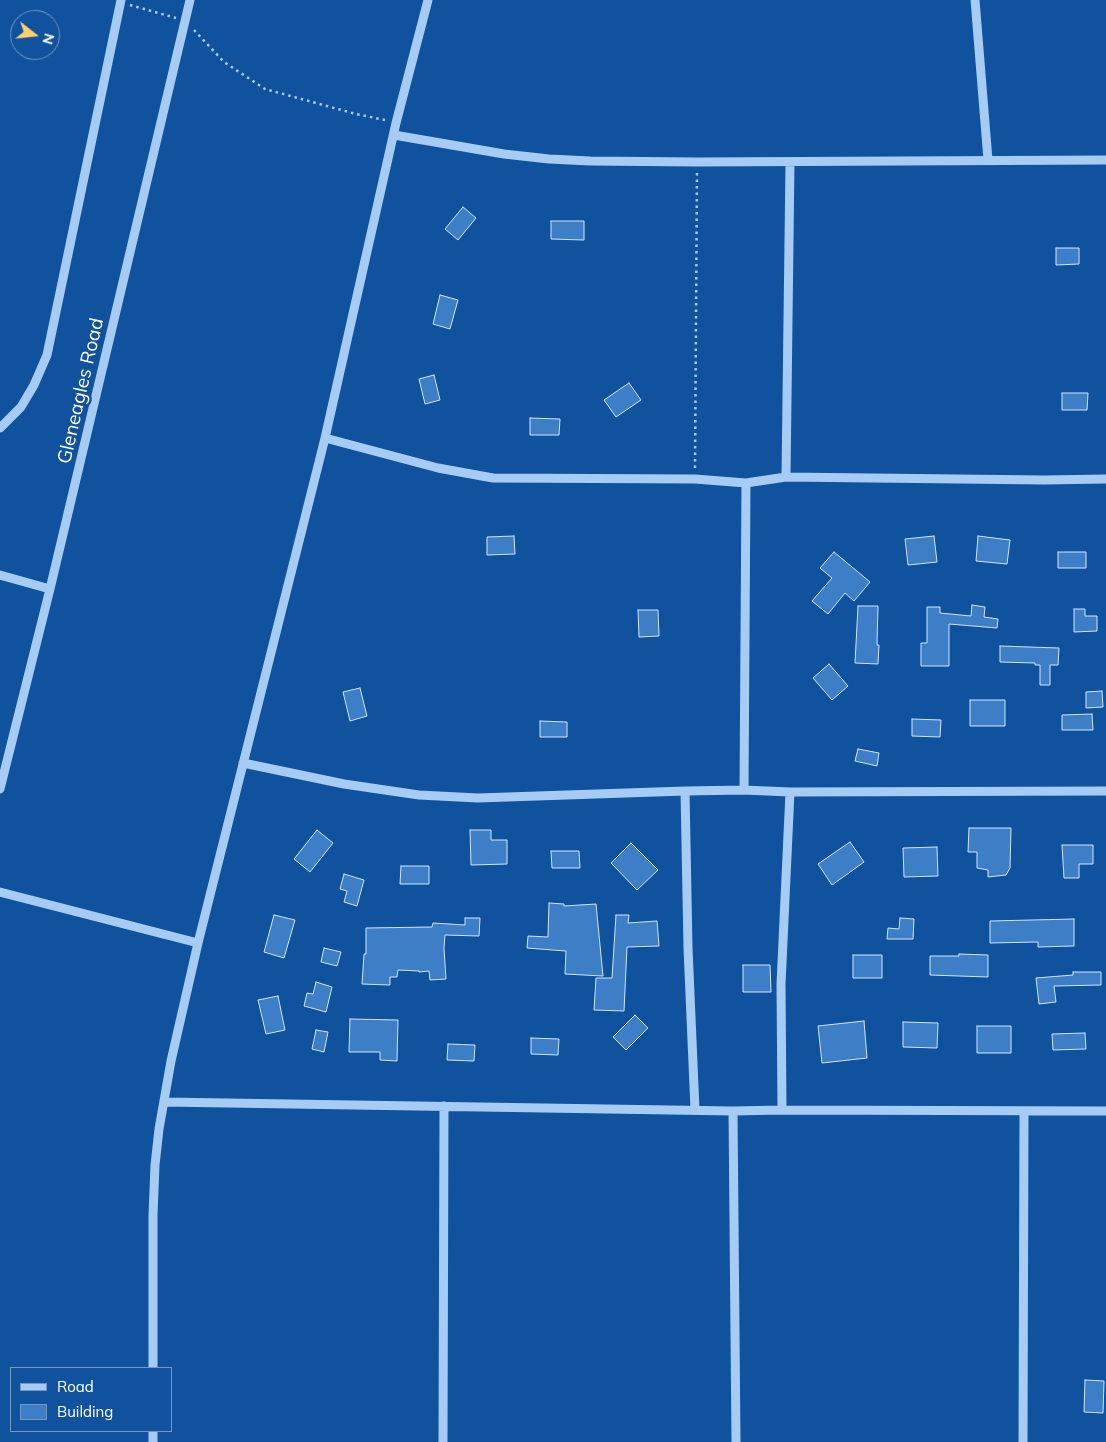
<!DOCTYPE html>
<style>
body{margin:0}
#map{position:relative;width:1106px;height:1442px;overflow:hidden;background:#10529e;font-family:Mulish,sans-serif}
canvas{display:block}
.legend{position:absolute;left:10px;top:1367px;width:162px;height:65px;box-sizing:border-box;background:#10529e;border:1px solid #7097c5;margin:0;padding:6px 9px;list-style:none;font-size:15px;color:#fff}
.legend li{display:flex;align-items:center;gap:10px;height:25px}
.legend b{width:25px;border:1px solid #7097c5}
.north{position:absolute;left:10px;top:10px;width:50px;height:50px;box-sizing:border-box;background:#10529e;border:1px solid #7097c5;border-radius:50%;rotate:106deg;font-size:14px;font-weight:700;line-height:20px;text-align:center;color:#fff}
.north::after{content:'';display:block;margin:auto;width:18px;height:22px;background:#ffd06a;clip-path:polygon(50% 0,100% 100%,50% 72%,0 100%)}
</style>
<div id="map">
<canvas width="1106" height="1442"></canvas>
<ul class="legend">
<li><b style="height:6px;background:#a6ccf5"></b>Road</li>
<li><b style="height:14px;background:#3e7ec6"></b>Building</li>
</ul>
<div class="north">N</div>
</div>
<script>
const ctx = document.querySelector('canvas').getContext('2d');
ctx.lineJoin = 'round';
function fillPath(path, color) { ctx.fillStyle = color; ctx.fill(path, 'evenodd'); }
const toPath = rows => new Path2D(rows.map(r => 'M' + r).join(''));
function trace(path, color, width, dash) { ctx.strokeStyle = color; ctx.lineWidth = width; ctx.lineCap = dash ? 'butt' : 'round'; ctx.setLineDash(dash || []); ctx.stroke(path); }
function write(font, color, halo, rows, align = 'center') {
  ctx.font = font + ' Mulish,sans-serif'; ctx.lineWidth = 5; ctx.setLineDash([]); ctx.textBaseline = 'middle'; ctx.strokeStyle = halo; ctx.fillStyle = color; for (const [text, x, y, turn = 0] of rows) {
    ctx.save(); ctx.translate(x, y); ctx.rotate((+turn || 0) * Math.PI / 180); ctx.textAlign = isNaN(turn) ? turn : align; if (halo) ctx.strokeText(text, 0, 0); ctx.fillText(text, 0, 0); ctx.restore();
  }
}
const building = toPath([
 [463,207,476,218,458,240,445,229,463,207],
 [551,221,584,221,584,240,551,239,551,221],
 [1056,248,1079,248,1079,264,1056,265,1056,248],
 [440,295,458,300,450,329,433,324,440,295],
 [434,375,440,400,425,404,419,379,434,375],
 [629,383,641,400,616,417,604,400,629,383],
 [1062,393,1088,393,1087,410,1062,410,1062,393],
 [530,418,560,419,559,435,530,435,530,418],
 [514,536,515,554,487,555,487,537,514,536],
 [934,536,937,562,908,565,905,539,934,536],
 [978,536,1010,540,1007,564,976,561,978,536],
 [834,552,870,582,854,601,845,593,828,614,812,601,832,578,820,568,834,552],
 [1058,552,1086,552,1086,568,1058,568,1058,552],
 [972,605,985,607,984,617,998,619,997,628,949,624,949,666,921,666,921,643,927,643,927,607,940,607,940,613,971,616,972,605],
 [858,606,878,606,877,645,879,645,878,664,855,663,858,606],
 [1074,609,1085,609,1085,616,1097,616,1097,631,1074,632,1074,609],
 [638,610,658,610,659,636,639,637,638,610],
 [1000,646,1059,648,1058,665,1050,665,1050,685,1040,685,1040,665,1035,665,1035,663,1000,662,1000,646],
 [829,664,848,686,832,700,813,678,829,664],
 [360,688,367,716,350,721,343,692,360,688],
 [1102,691,1103,707,1086,708,1086,692,1102,691],
 [970,700,1005,700,1005,726,970,726,970,700],
 [1092,714,1093,730,1062,730,1062,715,1092,714],
 [912,719,941,720,940,737,912,736,912,719],
 [540,721,567,722,567,737,540,737,540,721],
 [858,749,879,753,877,766,855,761,858,749],
 [969,828,1011,828,1010,868,1006,875,988,877,988,870,977,868,977,852,968,852,969,828],
 [317,830,333,843,310,872,294,859,317,830],
 [470,830,491,830,491,840,507,840,507,864,471,865,470,830],
 [850,842,864,862,832,885,818,864,850,842],
 [631,843,658,870,637,890,611,863,631,843],
 [1062,845,1093,845,1093,864,1079,864,1079,878,1064,878,1062,845],
 [937,847,938,876,904,877,903,848,937,847],
 [551,851,579,851,580,868,552,868,551,851],
 [401,866,429,866,429,884,400,884,401,866],
 [344,874,364,880,357,906,344,902,347,891,340,889,344,874],
 [549,903,564,904,564,906,596,904,603,976,565,974,566,951,527,948,528,936,548,937,549,903],
 [274,915,295,920,284,958,264,952,274,915],
 [616,915,629,915,628,923,657,921,659,946,627,947,624,1011,594,1010,596,978,612,978,616,915],
 [465,918,480,918,479,936,445,935,444,948,446,979,430,980,429,971,419,972,419,971,398,970,397,977,390,977,390,985,362,984,364,954,366,954,366,928,432,927,433,923,465,925,465,918],
 [900,918,914,919,913,939,887,939,888,928,899,929,900,918],
 [1074,919,1074,946,1038,947,1038,942,990,943,990,921,1074,919],
 [324,948,341,952,337,966,321,962,324,948],
 [959,954,988,955,988,977,930,975,930,956,959,956,959,954],
 [853,955,882,955,882,978,853,978,853,955],
 [743,965,770,965,771,992,743,992,743,965],
 [1073,972,1101,972,1101,985,1054,986,1056,1002,1039,1004,1036,978,1073,975,1073,972],
 [316,982,332,987,326,1012,304,1006,307,993,313,994,316,982],
 [278,996,285,1030,266,1034,258,1000,278,996],
 [635,1015,648,1028,626,1050,613,1037,635,1015],
 [350,1019,398,1020,397,1061,380,1060,380,1052,349,1052,350,1019],
 [864,1021,867,1058,822,1063,818,1026,864,1021],
 [903,1022,938,1023,937,1048,903,1047,903,1022],
 [977,1026,1011,1026,1011,1053,977,1053,977,1026],
 [316,1030,328,1032,324,1052,312,1049,316,1030],
 [1085,1033,1086,1049,1053,1050,1052,1034,1085,1033],
 [531,1038,559,1039,558,1055,531,1054,531,1038],
 [448,1044,475,1045,474,1061,447,1060,448,1044],
 [1085,1380,1104,1381,1103,1413,1084,1412,1085,1380]
]);
const path = toPath([
 [130,5,176,18],
 [194,30,224,62,265,89,356,114,385,120],
 [695,468,697,171]
]);
const minor = toPath([
 [975,0,988,160],
 [394,135,504,154,549,159,590,161,697,162,1106,160],
 [0,428,21,407,34,385,47,355,121,0],
 [325,438,438,468,493,478,695,479,746,483,786,477,1044,480,1106,479],
 [786,477,790,162],
 [0,575,50,589],
 [243,763,344,784,419,795,478,798,685,791,744,790,790,792,1106,791],
 [0,789,50,589,190,0],
 [744,790,746,483],
 [685,791,688,948,695,1110],
 [0,892,198,943],
 [164,1102,733,1111,782,1110,1106,1111],
 [782,1110,781,984,790,792],
 [733,1111,736,1442],
 [153,1368,153,1215,155,1165,159,1129,171,1061,198,943,325,438,396,123,428,0],
 [153,1431,153,1442],
 [443,1442,444,1106],
 [1023,1442,1024,1111]
]);
const streetNames = [
 ["Gleneagles Road",81,391,-77]
];
fillPath(building, '#3e7ec6');
trace(building, '#cfe6fe', 1);
trace(path, '#a6ccf5', 2.5, [2.5, 4]);
trace(minor, '#a6ccf5', 9);
write('19px', '#fff', '#10529e', streetNames);
</script>
